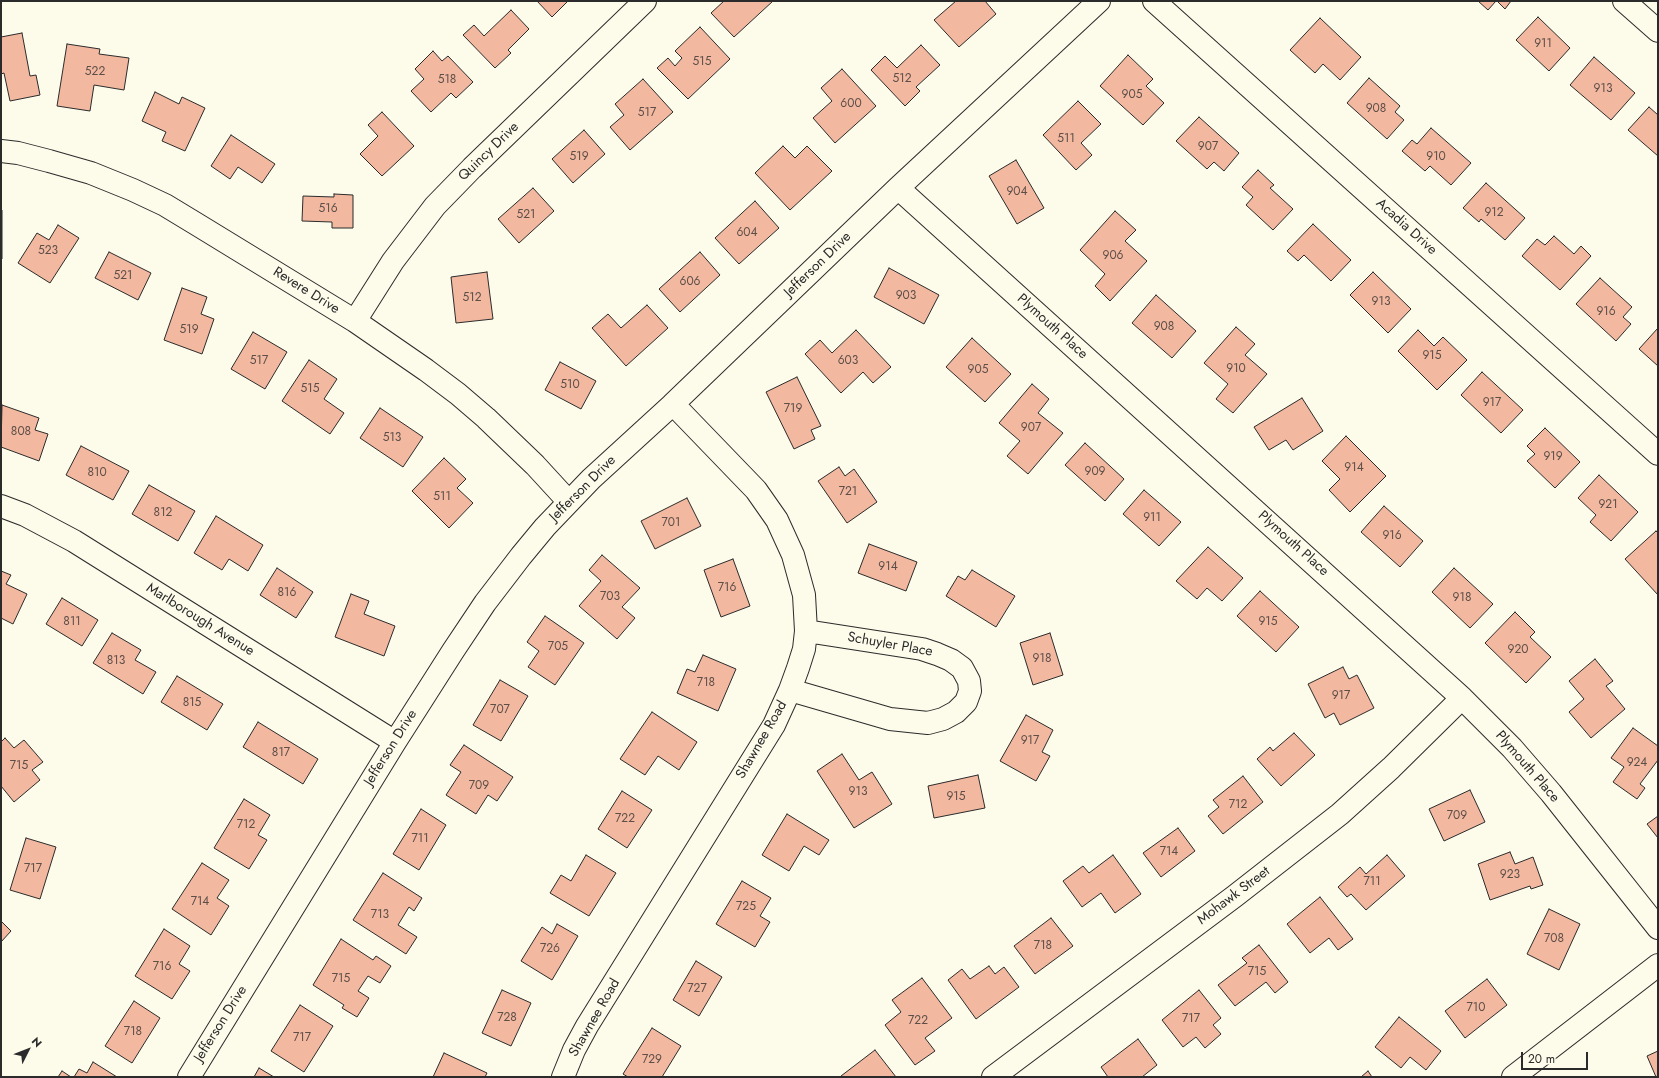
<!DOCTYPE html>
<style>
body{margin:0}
#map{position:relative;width:1659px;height:1078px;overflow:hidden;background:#fdfbea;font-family:Jost,sans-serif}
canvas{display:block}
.frame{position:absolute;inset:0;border:2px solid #2b2b2b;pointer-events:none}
.north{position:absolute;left:8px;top:1030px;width:40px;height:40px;-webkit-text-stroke:3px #fdfbea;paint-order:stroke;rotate:48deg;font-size:11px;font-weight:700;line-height:16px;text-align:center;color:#2b2b2b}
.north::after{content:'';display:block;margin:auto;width:14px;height:18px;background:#2b2b2b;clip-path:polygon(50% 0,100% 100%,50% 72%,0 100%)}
.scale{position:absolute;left:1521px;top:1052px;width:67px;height:18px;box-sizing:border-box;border:2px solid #2b2b2b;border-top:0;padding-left:5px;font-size:12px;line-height:14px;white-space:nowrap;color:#2b2b2b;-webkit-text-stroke:3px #fdfbea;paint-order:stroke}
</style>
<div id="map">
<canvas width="1659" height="1078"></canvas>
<div class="frame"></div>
<div class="north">N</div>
<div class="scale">20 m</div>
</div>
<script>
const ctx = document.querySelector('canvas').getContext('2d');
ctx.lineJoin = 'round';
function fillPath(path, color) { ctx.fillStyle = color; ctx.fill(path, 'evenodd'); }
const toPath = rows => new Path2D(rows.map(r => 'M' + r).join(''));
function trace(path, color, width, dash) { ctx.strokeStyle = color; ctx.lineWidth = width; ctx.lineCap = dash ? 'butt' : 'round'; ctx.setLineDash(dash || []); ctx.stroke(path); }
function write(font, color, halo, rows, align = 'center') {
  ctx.font = font + ' Jost,sans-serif'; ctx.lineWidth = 3; ctx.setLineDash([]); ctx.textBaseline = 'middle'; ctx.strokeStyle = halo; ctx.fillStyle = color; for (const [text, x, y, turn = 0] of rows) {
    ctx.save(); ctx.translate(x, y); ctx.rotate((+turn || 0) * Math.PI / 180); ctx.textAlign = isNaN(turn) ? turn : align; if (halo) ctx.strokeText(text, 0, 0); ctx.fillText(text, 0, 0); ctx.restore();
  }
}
const building = toPath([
 [537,1,566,1,567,2,552,17,537,1],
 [724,1,773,1,734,37,711,13,724,1],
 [956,1,985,1,996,14,959,47,934,20,956,1],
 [1478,1,1496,1,1488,10,1478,1],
 [1497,1,1511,1,1505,9,1497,1],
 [511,10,529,29,508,50,511,53,495,68,463,35,474,25,484,36,511,10],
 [1538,17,1570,48,1549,71,1516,40,1538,17],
 [1320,18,1361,57,1340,80,1323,64,1315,73,1290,50,1320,18],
 [700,27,730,59,688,99,657,68,668,58,675,66,682,58,675,51,700,27],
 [22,33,30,76,36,75,40,95,10,101,4,73,1,74,1,37,22,33],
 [67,44,100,49,99,54,129,58,124,90,94,85,90,111,57,106,67,44],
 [921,45,940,65,916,87,920,91,905,106,871,70,885,56,897,68,921,45],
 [433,51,442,61,448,56,473,82,456,98,451,93,431,112,411,91,424,79,415,69,433,51],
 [1128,55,1153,79,1146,86,1164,103,1143,125,1100,86,1128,55],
 [1594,57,1635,93,1611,120,1570,85,1594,57],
 [842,69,876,106,835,143,813,118,832,101,821,88,842,69],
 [1369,78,1400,106,1395,112,1404,120,1387,139,1347,103,1369,78],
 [643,79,673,112,630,150,610,127,624,115,615,104,643,79],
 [155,92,179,104,182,97,205,108,185,151,162,141,166,132,142,121,155,92],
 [1078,101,1101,124,1081,143,1092,155,1076,170,1043,135,1078,101],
 [1649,107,1658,115,1658,156,1628,130,1649,107],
 [382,112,414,146,382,176,360,154,378,136,368,125,382,112],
 [1199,117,1239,153,1224,171,1214,162,1207,169,1176,141,1199,117],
 [1431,128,1471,163,1451,185,1430,166,1425,171,1402,151,1412,140,1417,144,1431,128],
 [584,130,605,154,573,183,552,159,584,130],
 [231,135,275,164,262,183,238,167,230,179,211,166,231,135],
 [783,146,795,158,807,146,832,171,790,210,755,173,783,146],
 [1016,160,1044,208,1017,224,989,176,1016,160],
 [1258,170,1274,185,1270,188,1293,209,1273,230,1246,205,1253,197,1242,187,1258,170],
 [1486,183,1525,218,1505,240,1481,219,1479,222,1463,208,1486,183],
 [533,188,554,211,519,243,498,219,533,188],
 [334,194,353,195,353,228,332,228,332,222,302,221,303,196,334,197,334,194],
 [755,201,779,228,739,264,715,238,755,201],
 [1,210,2,210,2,259,1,259,1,210],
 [1115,211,1136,230,1125,241,1147,261,1110,301,1095,286,1105,274,1080,250,1115,211],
 [1313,224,1351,260,1331,281,1304,255,1298,261,1287,251,1313,224],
 [58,225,79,238,50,283,18,263,37,233,49,240,58,225],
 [1554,236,1574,254,1581,246,1591,256,1560,290,1522,256,1537,239,1545,245,1554,236],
 [109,252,151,273,138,300,95,278,109,252],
 [700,252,720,275,680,312,659,289,700,252],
 [889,268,939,295,924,324,874,297,889,268],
 [487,272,493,319,456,323,451,277,487,272],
 [1373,272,1411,309,1388,333,1350,295,1373,272],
 [1600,278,1632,307,1623,317,1631,324,1616,341,1576,304,1600,278],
 [182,288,207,297,201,314,214,319,202,354,164,340,182,288],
 [1156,295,1196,331,1172,358,1132,323,1156,295],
 [647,305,668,328,626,366,592,328,608,314,621,328,647,305],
 [1236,327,1255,344,1245,355,1267,374,1233,413,1216,399,1228,384,1204,363,1236,327],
 [1658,328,1658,366,1639,349,1658,328],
 [856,330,891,367,873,383,863,372,841,393,805,354,820,340,832,353,856,330],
 [1418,330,1434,346,1443,337,1467,360,1437,390,1398,351,1418,330],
 [253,332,287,352,265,389,231,369,253,332],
 [972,338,1011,374,985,402,946,367,972,338],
 [309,360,337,379,324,399,344,413,330,434,282,401,309,360],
 [560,362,596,381,581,409,545,390,560,362],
 [1482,372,1523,410,1501,433,1461,395,1482,372],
 [797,377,821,426,811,430,815,439,794,449,766,392,797,377],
 [1032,384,1049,399,1038,413,1063,433,1028,474,1007,456,1020,441,999,423,1032,384],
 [1302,398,1323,431,1293,450,1286,440,1269,450,1254,427,1302,398],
 [2,405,39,418,35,430,48,434,39,461,1,447,2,405],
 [380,408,423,437,403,467,360,438,380,408],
 [1545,428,1580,462,1555,488,1527,461,1535,454,1527,446,1545,428],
 [1346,436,1386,476,1350,512,1329,490,1340,479,1322,461,1346,436],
 [1085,443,1124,479,1105,501,1065,465,1085,443],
 [81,446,129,471,113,500,66,475,81,446],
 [444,458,466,479,457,488,473,503,449,528,412,491,444,458],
 [839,467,845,476,854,469,877,502,847,523,818,481,839,467],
 [1599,475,1638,512,1611,541,1590,522,1596,515,1578,498,1599,475],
 [149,485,195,511,178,541,132,514,149,485],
 [1144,490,1181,522,1159,546,1123,514,1144,490],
 [687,498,701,526,655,549,641,521,687,498],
 [1384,506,1423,541,1400,567,1361,532,1384,506],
 [216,516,263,545,248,571,229,559,222,570,194,553,216,516],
 [1656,531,1658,533,1658,595,1625,559,1656,531],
 [869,544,917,562,906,591,858,573,869,544],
 [1208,547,1243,578,1222,601,1207,588,1197,599,1176,581,1208,547],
 [602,555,640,588,622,607,635,618,617,639,579,606,601,581,589,570,602,555],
 [733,559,750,606,721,617,704,570,733,559],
 [277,568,313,592,296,618,260,595,277,568],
 [1454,568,1493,604,1470,628,1432,592,1454,568],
 [972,570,1015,596,996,627,946,596,958,576,965,580,972,570],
 [1,571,11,575,6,584,27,594,13,624,1,618,1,571],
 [1260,591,1299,627,1276,652,1237,616,1260,591],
 [351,594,369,601,364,614,395,626,384,656,335,637,351,594],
 [62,598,98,620,82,646,46,624,62,598],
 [1515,612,1535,632,1530,637,1551,657,1526,683,1485,643,1515,612],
 [545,616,584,643,555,685,528,667,539,651,527,642,545,616],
 [112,633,141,650,135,660,156,672,143,694,93,663,112,633],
 [1050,633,1063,675,1033,685,1020,643,1050,633],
 [703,655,736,669,718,711,677,693,687,669,695,672,703,655],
 [1595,659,1613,681,1606,686,1625,709,1591,738,1569,712,1584,699,1569,681,1595,659],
 [1343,667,1349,679,1357,675,1374,708,1340,725,1334,713,1325,718,1308,684,1343,667],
 [177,676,223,704,207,730,161,702,177,676],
 [500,680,528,696,501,741,473,725,500,680],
 [652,712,697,742,679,770,658,756,645,775,620,759,652,712],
 [1026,715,1053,730,1042,752,1050,756,1036,781,1000,761,1026,715],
 [258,722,318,759,303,784,243,747,258,722],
 [1633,728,1658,746,1658,760,1640,784,1645,788,1637,799,1613,782,1624,767,1611,758,1633,728],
 [1294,733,1315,755,1281,786,1257,759,1270,747,1273,751,1294,733],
 [5,738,14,748,24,740,43,762,32,770,40,780,14,802,1,786,1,742,5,738],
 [464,745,513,777,497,801,488,795,476,814,446,795,461,772,450,765,464,745],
 [842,754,859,780,872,772,892,804,854,828,817,771,842,754],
 [978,775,985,808,934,818,928,786,978,775],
 [1243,776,1263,802,1223,834,1208,816,1219,807,1213,800,1243,776],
 [1470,790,1485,822,1444,841,1429,809,1470,790],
 [622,791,652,810,627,848,598,829,622,791],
 [244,799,270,815,258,835,267,840,249,869,214,848,244,799],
 [421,809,446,825,419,870,393,854,421,809],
 [787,814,829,840,819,855,804,846,789,871,762,855,787,814],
 [1658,816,1658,838,1647,824,1658,816],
 [1178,828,1195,851,1161,877,1143,853,1178,828],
 [26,838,56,847,40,899,10,890,26,838],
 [1510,852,1515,864,1533,857,1543,885,1531,889,1530,886,1490,900,1478,864,1510,852],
 [586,855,616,873,589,916,550,893,561,875,571,881,586,855],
 [1113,855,1141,894,1115,913,1101,893,1082,907,1063,881,1083,866,1089,873,1113,855],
 [1387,855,1405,876,1366,910,1351,894,1347,897,1338,887,1360,867,1366,874,1387,855],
 [202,863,229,880,217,898,229,906,211,935,172,909,202,863],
 [383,873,422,898,414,911,409,907,398,925,417,937,406,954,353,920,383,873],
 [742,881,771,898,760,916,770,922,755,947,716,924,742,881],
 [1320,897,1353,939,1338,950,1329,938,1310,953,1287,924,1320,897],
 [1549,909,1580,924,1559,970,1527,954,1549,909],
 [1051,918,1073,946,1035,974,1014,946,1051,918],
 [1,921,11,931,1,942,1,921],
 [557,924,578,936,552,980,521,961,542,927,552,934,557,924],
 [164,929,190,946,179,964,190,971,172,999,135,976,164,929],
 [341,939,373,960,376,956,391,966,380,983,368,976,358,991,369,998,357,1017,342,1008,344,1005,313,985,341,939],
 [1259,945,1288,982,1275,993,1266,982,1235,1006,1218,985,1247,963,1242,958,1259,945],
 [696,961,722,977,699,1016,673,1000,696,961],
 [989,966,995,974,1004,967,1019,987,976,1019,948,980,962,969,970,979,989,966],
 [922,978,952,1018,925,1038,935,1051,915,1065,885,1025,901,1012,892,1000,922,978],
 [1487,979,1507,1005,1465,1038,1445,1011,1487,979],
 [502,990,531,1003,511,1046,482,1033,502,990],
 [1199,990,1221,1018,1213,1025,1221,1034,1205,1048,1196,1037,1183,1047,1162,1020,1199,990],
 [134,1001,160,1018,132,1063,105,1046,134,1001],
 [300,1005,333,1026,304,1072,271,1051,300,1005],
 [1399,1017,1441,1051,1426,1070,1410,1057,1401,1068,1375,1047,1399,1017],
 [652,1028,681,1046,662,1077,628,1077,623,1074,652,1028],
 [1138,1039,1157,1065,1142,1077,1108,1077,1101,1067,1138,1039],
 [875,1050,896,1077,842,1077,841,1076,875,1050],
 [1658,1051,1658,1077,1656,1077,1647,1056,1658,1051],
 [444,1053,487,1073,485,1077,433,1077,444,1053],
 [93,1062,117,1077,74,1077,79,1069,87,1073,93,1062],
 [259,1068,274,1077,254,1077,259,1068],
 [62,1071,71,1077,58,1077,62,1071],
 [1368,1071,1372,1077,1361,1077,1368,1071]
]);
const minor = toPath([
 [1154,1,1658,454],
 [1624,1,1658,31],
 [1,151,18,153,49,161,91,173,133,190,165,205,198,225,355,321,426,370,458,394,486,418,535,465,569,502],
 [898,188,1462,698,1512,748,1551,793,1658,928],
 [355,321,393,261,435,206,472,168,645,1],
 [1,506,25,515,74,541,395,742],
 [790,690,890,719,928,723,943,719,956,712,966,702,970,691,969,681,962,668,951,660,937,654,922,649,806,631],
 [189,1077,395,742,453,651,485,603,521,556,545,527,591,479,673,404,898,188,1099,1],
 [563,1077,574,1050,587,1026,774,725,790,690,798,668,804,649,806,631,804,595,793,555,777,520,756,490,673,404],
 [993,1077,1235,896,1340,814,1391,768,1462,698],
 [1513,1077,1658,965]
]);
const numberNames = [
 ["911",1543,44],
 ["515",702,62],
 ["522",95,72],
 ["512",902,79],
 ["518",447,80],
 ["913",1603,89],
 ["905",1132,95],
 ["600",851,104],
 ["908",1376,109],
 ["517",647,113],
 ["511",1066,139],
 ["907",1208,147],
 ["519",579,157],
 ["910",1436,157],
 ["904",1017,192],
 ["516",328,209],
 ["912",1494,213],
 ["521",526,215],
 ["604",747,233],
 ["523",48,251],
 ["906",1113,256],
 ["521",123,276],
 ["606",690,282],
 ["903",906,296],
 ["512",472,298],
 ["913",1381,302],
 ["916",1606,312],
 ["908",1164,327],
 ["519",189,330],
 ["915",1432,356],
 ["517",259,361],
 ["603",848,361],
 ["910",1236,369],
 ["905",978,370],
 ["510",570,385],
 ["515",310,389],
 ["917",1492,403],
 ["719",793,409],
 ["907",1031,428],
 ["808",21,432],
 ["513",392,438],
 ["919",1553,457],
 ["914",1354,468],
 ["909",1095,472],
 ["810",97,473],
 ["721",848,492],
 ["511",442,497],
 ["921",1608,505],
 ["812",163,513],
 ["911",1152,518],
 ["701",671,523],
 ["916",1392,536],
 ["914",888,567],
 ["716",727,588],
 ["816",287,593],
 ["703",610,597],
 ["918",1462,598],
 ["811",72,622],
 ["915",1268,622],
 ["705",558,647],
 ["920",1518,650],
 ["918",1042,659],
 ["813",116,661],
 ["718",706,683],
 ["917",1341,696],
 ["815",192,703],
 ["707",500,710],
 ["917",1030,741],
 ["817",281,753],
 ["924",1637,763],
 ["715",19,766],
 ["709",479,786],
 ["913",858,792],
 ["915",956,797],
 ["712",1238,805],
 ["709",1457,816],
 ["722",625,819],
 ["712",246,825],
 ["711",420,839],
 ["714",1169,852],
 ["717",33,869],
 ["923",1510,875],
 ["711",1372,882],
 ["714",200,902],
 ["725",746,907],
 ["713",380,915],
 ["708",1554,939],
 ["718",1043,946],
 ["726",550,949],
 ["716",162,967],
 ["715",1257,972],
 ["715",341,979],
 ["727",697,989],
 ["710",1476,1008],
 ["728",507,1018],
 ["717",1191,1019],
 ["722",918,1021],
 ["718",133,1032],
 ["717",302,1038],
 ["729",652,1060]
];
const streetNames = [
 ["Quincy Drive",489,152,-44],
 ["Acadia Drive",1406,227,42],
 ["Jefferson Drive",818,265,-44],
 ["Revere Drive",306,291,32],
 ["Plymouth Place",1052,327,42],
 ["Jefferson Drive",583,489,-45],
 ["Plymouth Place",1293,544,42],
 ["Marlborough Avenue",200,620,32],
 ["Schuyler Place",890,645,10],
 ["Shawnee Road",762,740,-60],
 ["Jefferson Drive",391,748,-58],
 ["Plymouth Place",1527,767,49],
 ["Mohawk Street",1234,896,-37],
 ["Shawnee Road",595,1018,-60],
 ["Jefferson Drive",221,1024,-58]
];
fillPath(building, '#f2b8a0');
trace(building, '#2b2b2b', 1);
trace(minor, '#2b2b2b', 24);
trace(minor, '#fdfbea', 22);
write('12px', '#5d4e48', null, numberNames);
write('14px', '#2b2b2b', '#fdfbea', streetNames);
</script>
